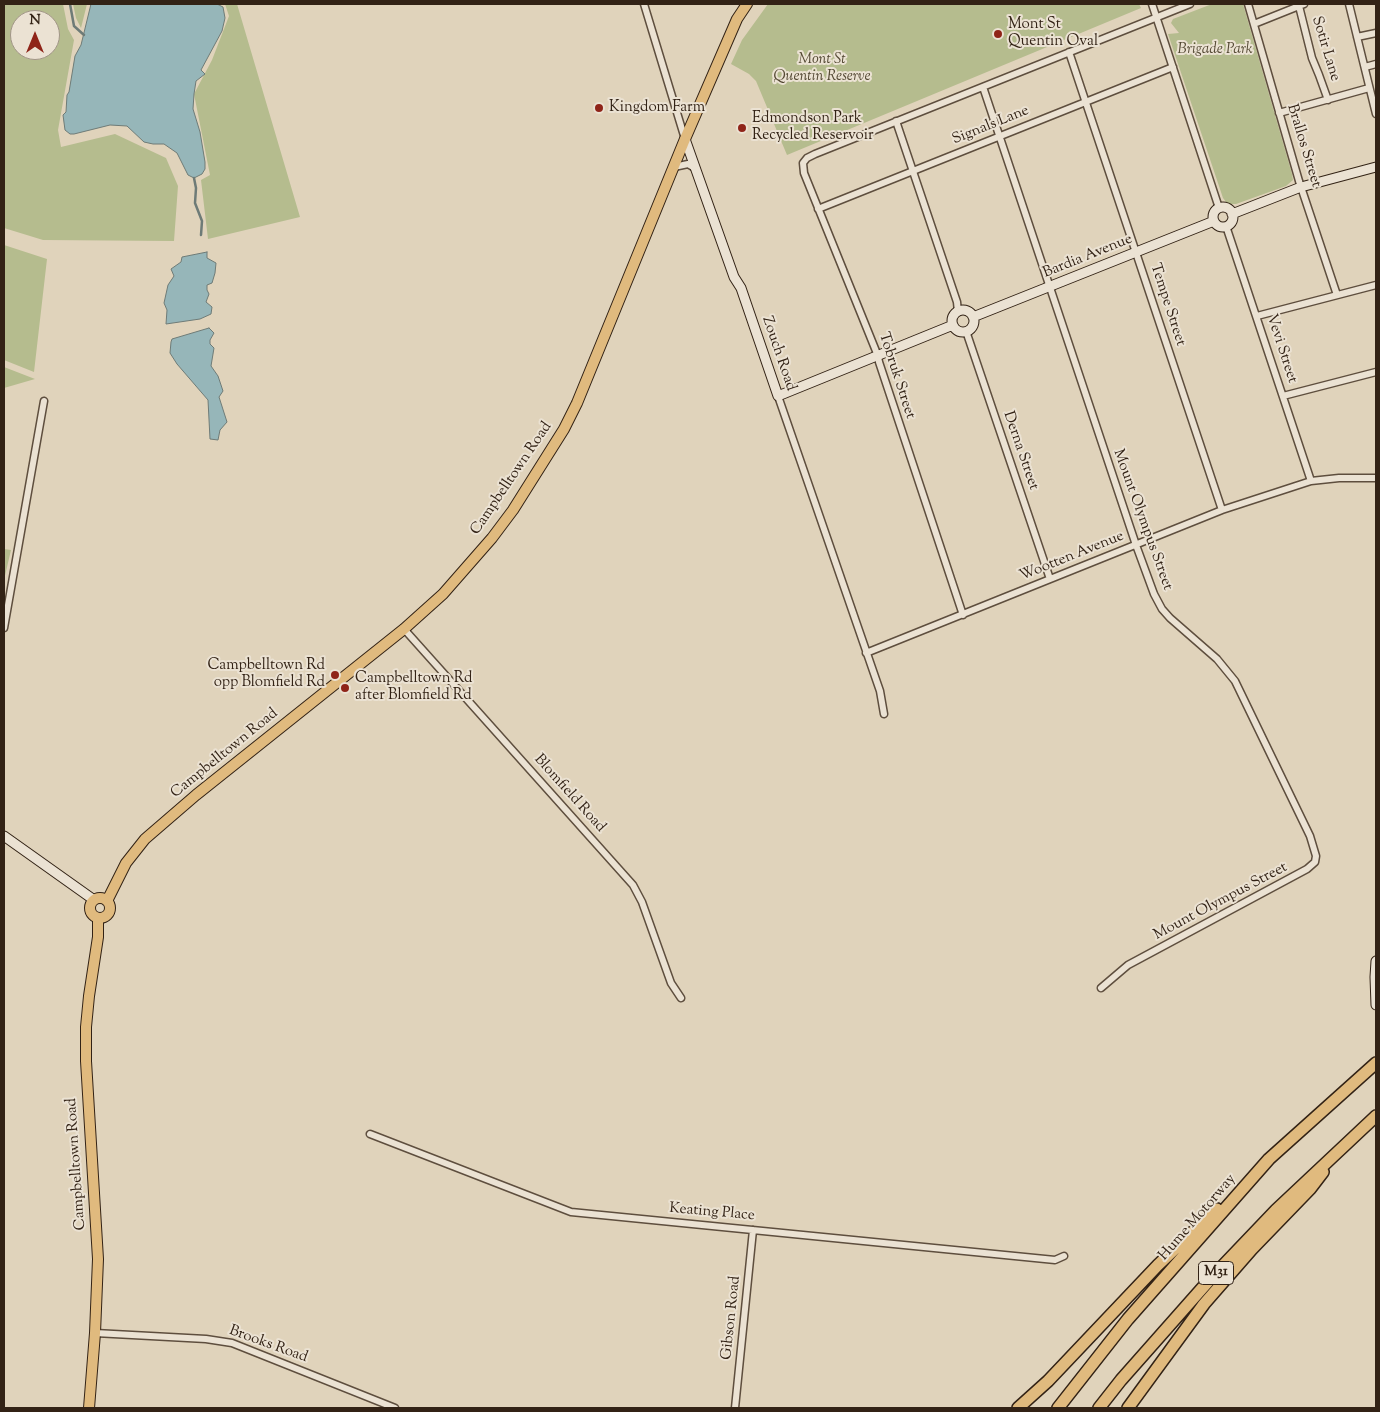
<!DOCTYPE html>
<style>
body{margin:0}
#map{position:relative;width:1380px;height:1412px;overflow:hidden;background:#e0d3bb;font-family:"Sorts Mill Goudy",serif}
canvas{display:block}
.frame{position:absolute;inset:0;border:5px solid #322215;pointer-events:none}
.north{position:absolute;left:10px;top:10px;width:50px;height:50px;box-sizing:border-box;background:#ebe2d3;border:1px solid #a19587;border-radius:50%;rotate:0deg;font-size:14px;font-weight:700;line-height:20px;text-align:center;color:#322215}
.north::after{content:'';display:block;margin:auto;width:18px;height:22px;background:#8f2418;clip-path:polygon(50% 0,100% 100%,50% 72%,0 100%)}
</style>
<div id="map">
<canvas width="1380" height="1412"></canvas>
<div class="frame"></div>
<div class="north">N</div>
</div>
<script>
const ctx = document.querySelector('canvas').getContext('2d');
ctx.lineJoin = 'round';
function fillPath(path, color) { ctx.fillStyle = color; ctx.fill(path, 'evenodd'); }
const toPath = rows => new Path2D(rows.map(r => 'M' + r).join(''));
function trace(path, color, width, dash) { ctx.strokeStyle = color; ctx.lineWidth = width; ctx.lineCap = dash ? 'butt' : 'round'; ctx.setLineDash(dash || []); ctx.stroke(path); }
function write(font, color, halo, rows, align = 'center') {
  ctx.font = font + ' "Sorts Mill Goudy",serif'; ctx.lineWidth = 4; ctx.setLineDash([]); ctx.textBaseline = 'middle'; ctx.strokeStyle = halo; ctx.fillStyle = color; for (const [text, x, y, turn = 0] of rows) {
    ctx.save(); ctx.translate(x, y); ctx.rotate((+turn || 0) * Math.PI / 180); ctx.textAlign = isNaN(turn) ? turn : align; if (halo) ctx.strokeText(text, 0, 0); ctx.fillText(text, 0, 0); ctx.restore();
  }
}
const green = toPath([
 [4,4,63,4,68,29,74,40,58,130,61,147,115,134,166,158,178,186,174,241,43,240,4,228],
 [20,20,50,20,50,50,20,50],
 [73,4,87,4,81,28,76,18],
 [225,4,237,4,300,217,208,239,201,180,210,175,194,94,212,60,229,16],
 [768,4,1139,4,1141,8,787,155,756,81,749,74,731,64,742,40],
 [1212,4,1243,4,1292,174,1293,180,1286,186,1236,204,1230,204,1226,202,1223,198,1168,34,1179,33,1171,23,1173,19],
 [4,245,47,259,34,372,4,360],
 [4,367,35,379,4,388],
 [4,549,11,550,4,580]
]);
const water = toPath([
 [91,4,217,4,223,7,225,18,222,31,201,70,205,74,196,81,194,94,193,109,200,132,205,162,205,169,202,174,194,178,188,175,177,153,164,144,153,144,144,142,127,126,110,125,74,134,70,134,65,130,63,115,66,112,67,95,69,92,75,56,81,45,91,4],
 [207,252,207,258,216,263,215,273,212,283,207,285,207,290,209,294,206,302,212,307,211,314,200,319,166,324,167,310,164,303,168,285,174,276,171,269,181,262,182,257,207,252],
 [209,328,214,333,210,340,210,344,214,348,211,366,218,376,223,391,219,397,227,422,220,430,218,440,210,439,208,400,177,364,170,353,171,342,172,339,209,328]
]);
const stream = toPath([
 [70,4,74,26,84,35],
 [194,178,196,188,195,203,202,221,201,235]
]);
const street = toPath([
 [644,4,685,139],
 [1152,4,1219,208],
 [1248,4,1299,181,1337,295],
 [1349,4,1376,114],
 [1299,6,1312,58,1319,75,1328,100],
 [1254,24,1304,4],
 [1357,37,1376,33],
 [1069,52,1222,510],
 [1365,67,1376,64],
 [983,87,1136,545,1154,594,1162,609,1170,618,1217,659,1235,681,1310,836,1316,856,1315,862,1307,869,1128,965,1101,988],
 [1279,113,1369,88],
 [896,121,957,302,958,312],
 [674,167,688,164,696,169],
 [818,209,1173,67],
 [1226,226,1311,481],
 [1257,316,1376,285],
 [966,331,1050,579],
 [778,396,880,691,884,714],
 [1283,396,1376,372],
 [963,615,879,362,878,356,804,173,803,163,807,158,815,154,1190,4],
 [4,628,44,401],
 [404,629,633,885,642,902,671,983,681,998],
 [866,653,1222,510,1311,481,1339,478,1376,478],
 [370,1134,571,1212,1055,1260,1064,1256],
 [95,1333,206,1339,232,1343,395,1408],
 [735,1408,753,1230]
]);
const secondary = toPath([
 [685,139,734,277,741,288,778,396,953,325],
 '1213 217a10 10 0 1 1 20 0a10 10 0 1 1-20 0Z',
 [1232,214,1301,187,1376,167],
 '952 321a11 11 0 1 1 22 0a11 11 0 1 1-22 0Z',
 [973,317,1214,221],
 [4,836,94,900],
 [1376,961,1375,977,1376,1005]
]);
const primary = toPath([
 '90 908a10 10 0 1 1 20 0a10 10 0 1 1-20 0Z',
 [107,901,126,863,145,839,196,795,404,629,443,594,492,538,513,510,564,429,577,403,685,139,737,19,747,4],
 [89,1408,95,1333,98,1259,86,1061,86,1027,89,996,98,937,98,918]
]);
const highway = toPath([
 [1018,1408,1048,1381,1158,1265,1217,1209],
 [1058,1408,1128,1319,1269,1159,1376,1063],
 [1099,1408,1121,1380,1213,1276,1276,1210,1376,1116],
 [1128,1408,1204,1304,1252,1249,1310,1189,1323,1172]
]);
const markers = [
 [998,34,5,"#8f2418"],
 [599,108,5,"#8f2418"],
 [742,128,5,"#8f2418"],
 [335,675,5,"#8f2418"],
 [345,688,5,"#8f2418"]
];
const shields = [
 [1216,1273,35]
];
const shieldNames = [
 ["M31",1216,1273]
];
const poiNames = [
 ["Mont St",1008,25],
 ["Quentin Oval",1008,42],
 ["Kingdom Farm",609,108],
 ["Edmondson Park",752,119],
 ["Recycled Reservoir",752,136],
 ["Campbelltown Rd",325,666,"right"],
 ["opp Blomfield Rd",325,683,"right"],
 ["Campbelltown Rd",355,679],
 ["after Blomfield Rd",355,696]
];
const streetNames = [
 ["Sotir Lane",1325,49,73],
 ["Signals Lane",991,126,-22],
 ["Brallos Street",1303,146,73],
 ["Bardia Avenue",1088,257,-22],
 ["Tempe Street",1167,305,72],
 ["Vevi Street",1281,349,72],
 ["Zouch Road",778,354,71],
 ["Tobruk Street",896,376,72],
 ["Derna Street",1020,451,71],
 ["Campbelltown Road",512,479,-56],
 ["Mount Olympus Street",1142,520,70],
 ["Wootten Avenue",1072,557,-22],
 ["Campbelltown Road",225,754,-39],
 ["Blomfield Road",569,794,48],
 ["Mount Olympus Street",1221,902,-28],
 ["Campbelltown Road",77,1164,-94],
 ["Keating Place",712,1213,5],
 ["Hume Motorway",1198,1218,-49],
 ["Gibson Road",732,1318,-84],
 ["Brooks Road",268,1345,20]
];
const parkNames = [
 ["Brigade Park",1215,50],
 ["Mont St",822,60],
 ["Quentin Reserve",822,77]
];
fillPath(green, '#b5bc8e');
fillPath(water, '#96b6b9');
trace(water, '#6e7b77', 1);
trace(stream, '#6e7b77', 2.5);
trace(street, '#5e4e3e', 9);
trace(secondary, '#322215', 11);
trace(primary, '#322215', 12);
trace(highway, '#322215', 14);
trace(street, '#ebe2d3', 6);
trace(secondary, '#ebe2d3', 9);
trace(primary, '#e0ba7e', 10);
trace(highway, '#e0ba7e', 11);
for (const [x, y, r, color] of markers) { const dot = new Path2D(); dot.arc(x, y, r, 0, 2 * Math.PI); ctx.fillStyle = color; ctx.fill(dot); trace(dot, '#ebe2d3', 2); }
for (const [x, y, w] of shields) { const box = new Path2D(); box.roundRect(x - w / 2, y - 11.5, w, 23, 4); ctx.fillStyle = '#ebe2d3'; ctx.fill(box); trace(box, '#322215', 1); }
write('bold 14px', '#322215', null, shieldNames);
write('15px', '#322215', '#ebe2d3', poiNames, 'left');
write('15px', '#322215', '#ebe2d3', streetNames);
write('italic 15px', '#534833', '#ebe2d3', parkNames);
</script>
